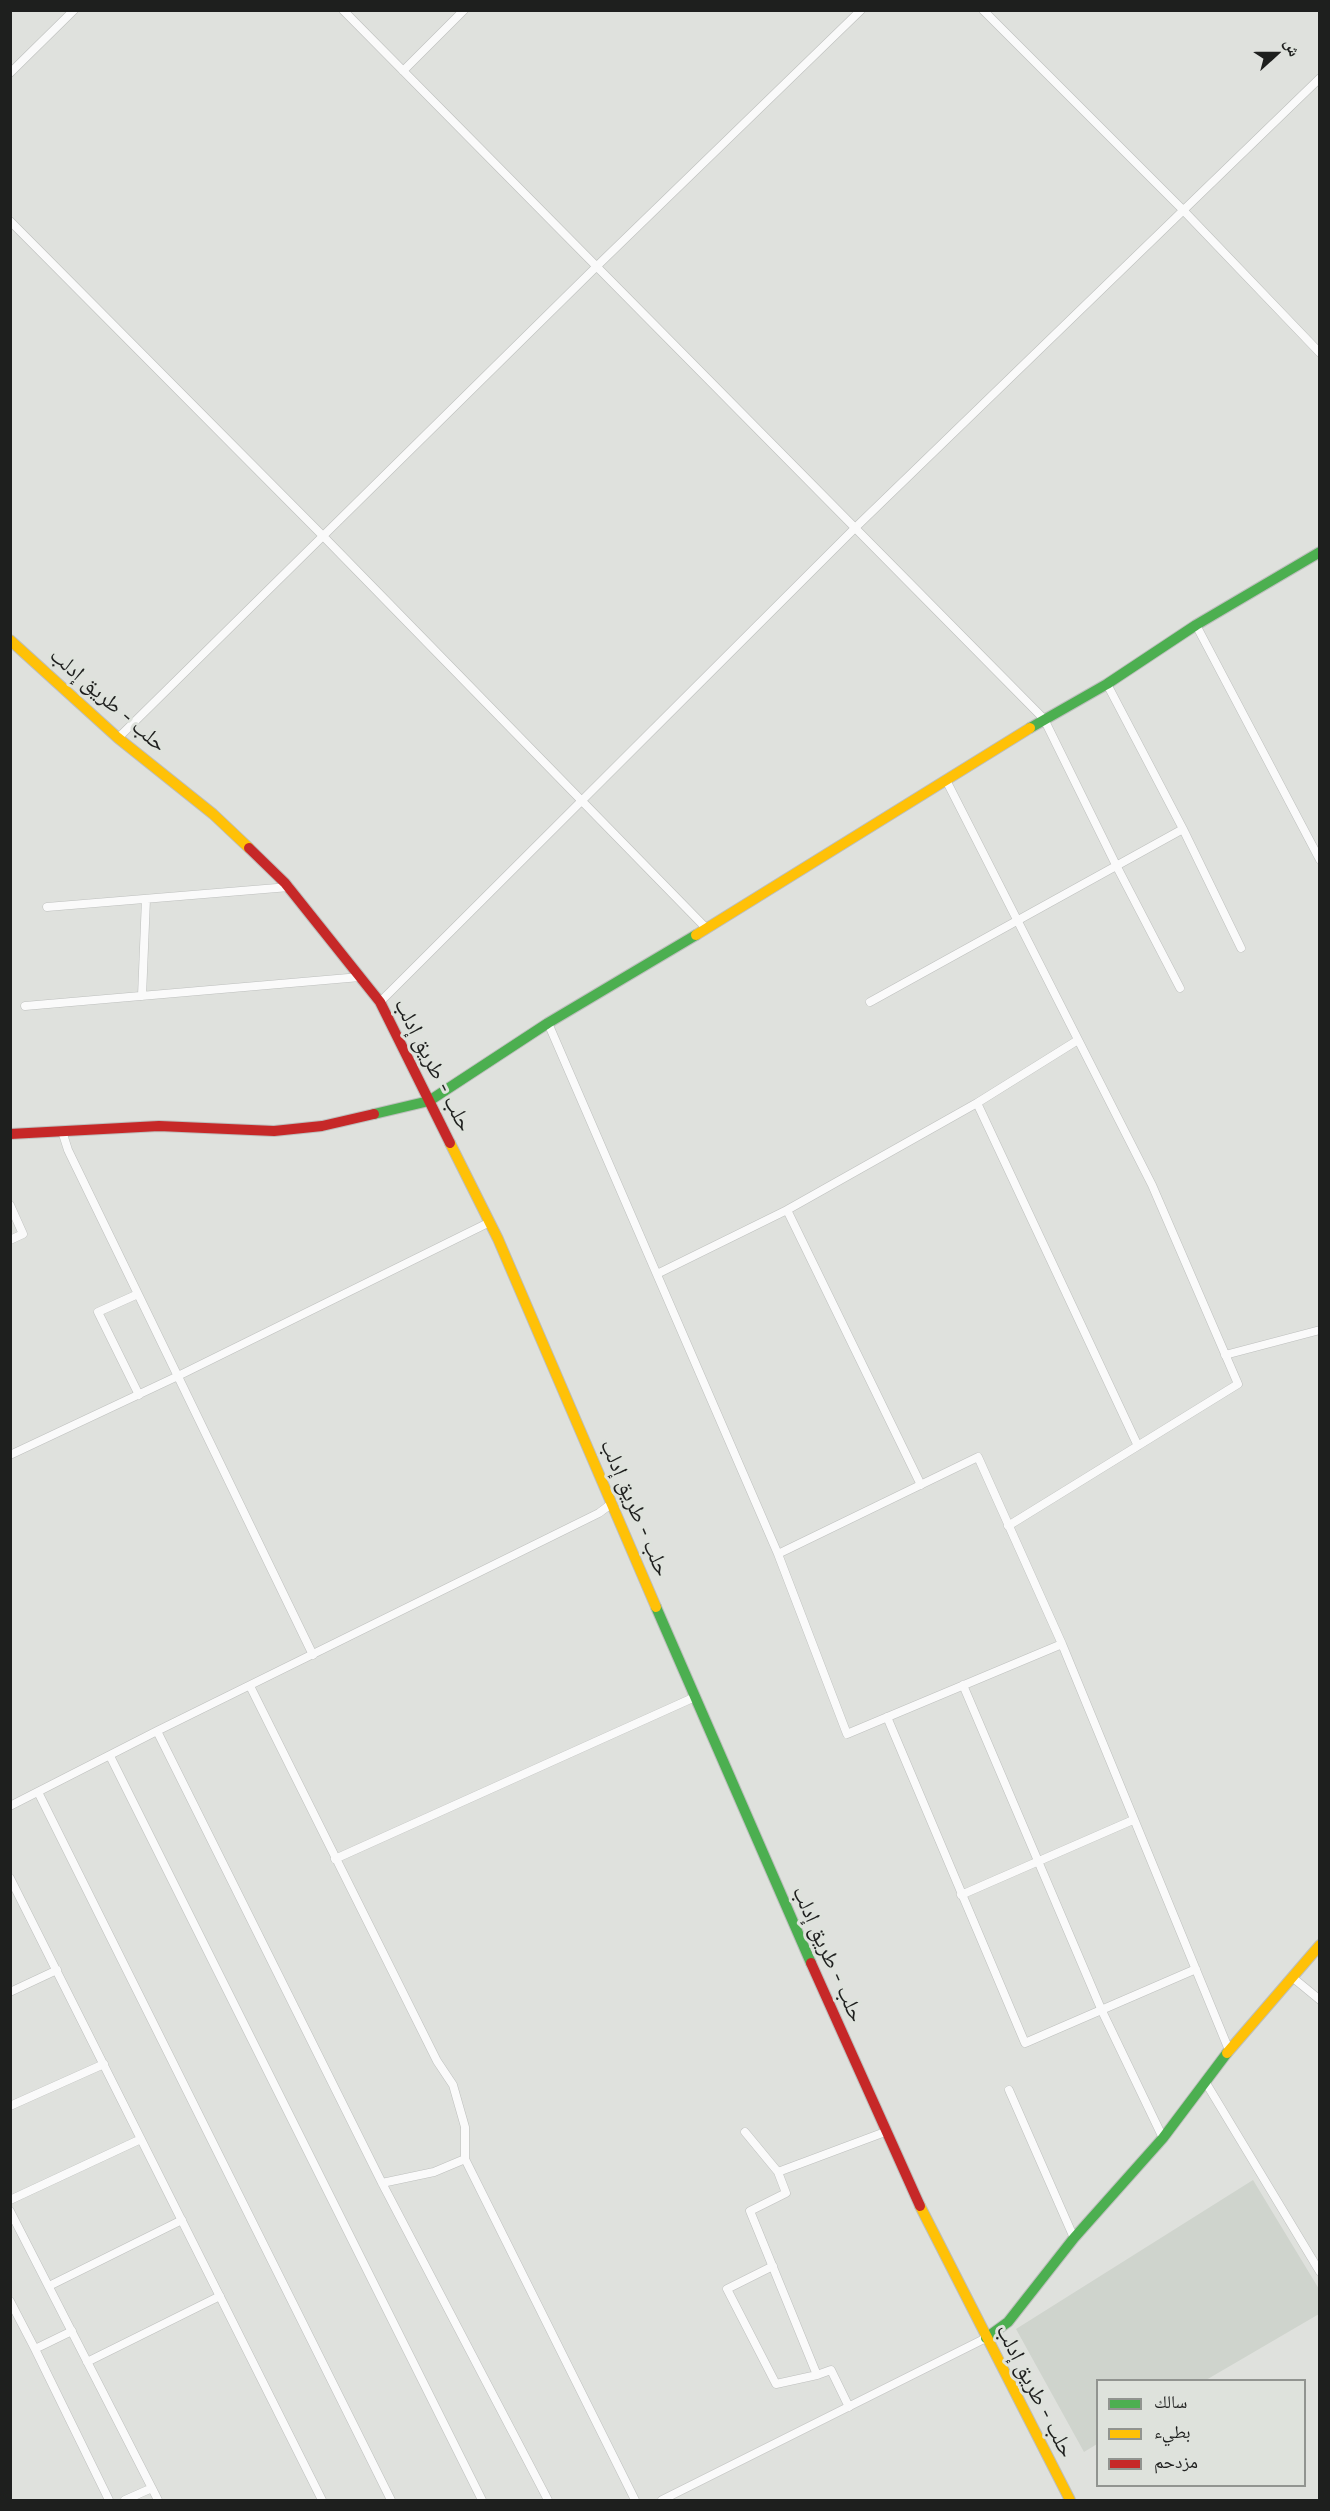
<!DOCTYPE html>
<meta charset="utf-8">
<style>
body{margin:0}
#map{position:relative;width:1330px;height:2511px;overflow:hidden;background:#dfe1dd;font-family:Mulish,"Noto Naskh Arabic",sans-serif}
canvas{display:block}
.frame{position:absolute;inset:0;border:12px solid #1e1f1e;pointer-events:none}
.legend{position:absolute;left:1096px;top:2379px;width:210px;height:108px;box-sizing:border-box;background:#dee2dc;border:2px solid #919490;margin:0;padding:8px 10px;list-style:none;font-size:18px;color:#1e1f1e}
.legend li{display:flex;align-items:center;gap:12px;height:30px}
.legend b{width:30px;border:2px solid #919490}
.north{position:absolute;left:1246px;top:24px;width:60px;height:60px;-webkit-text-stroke:4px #dee2dc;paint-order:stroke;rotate:69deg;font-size:16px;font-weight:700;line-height:24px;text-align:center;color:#1e1f1e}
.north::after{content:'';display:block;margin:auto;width:21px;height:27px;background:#1e1f1e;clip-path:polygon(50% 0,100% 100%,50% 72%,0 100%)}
</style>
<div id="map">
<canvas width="1330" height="2511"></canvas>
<div class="frame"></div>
<ul class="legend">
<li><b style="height:8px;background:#4caf50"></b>سالك</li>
<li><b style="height:8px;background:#ffc107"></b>بطيء</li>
<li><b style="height:8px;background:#c62828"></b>مزدحم</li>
</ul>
<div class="north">ش</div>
</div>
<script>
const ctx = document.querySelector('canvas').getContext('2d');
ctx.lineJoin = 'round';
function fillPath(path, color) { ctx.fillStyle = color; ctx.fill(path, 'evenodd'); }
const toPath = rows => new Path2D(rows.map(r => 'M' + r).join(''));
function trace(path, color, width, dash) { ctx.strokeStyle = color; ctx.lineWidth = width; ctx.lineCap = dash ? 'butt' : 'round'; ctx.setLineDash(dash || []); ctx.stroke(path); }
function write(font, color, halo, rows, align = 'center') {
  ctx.font = font + ' Mulish,"Noto Naskh Arabic",sans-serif'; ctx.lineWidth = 6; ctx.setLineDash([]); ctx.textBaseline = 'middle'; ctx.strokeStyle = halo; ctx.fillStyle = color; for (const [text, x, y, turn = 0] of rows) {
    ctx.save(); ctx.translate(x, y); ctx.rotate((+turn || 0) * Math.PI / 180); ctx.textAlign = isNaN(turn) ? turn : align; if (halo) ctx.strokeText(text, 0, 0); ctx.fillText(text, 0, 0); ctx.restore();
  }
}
const built = toPath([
 [1253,2180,1319,2289,1319,2314,1206,2380,1098,2380,1097,2444,1084,2452,1016,2329]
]);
const street = toPath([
 [343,10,1044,719,1117,867,1180,988],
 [983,10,1183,210,1320,353],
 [403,71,464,10],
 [10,73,74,10],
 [10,221,323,536,707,929],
 [1196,625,1320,860],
 [1107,684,1183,829,1241,948],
 [118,738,596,267,861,10],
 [946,780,1152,1185,1238,1384,1008,1526],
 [47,907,289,887],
 [142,996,146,899],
 [380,1002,855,528,1320,78],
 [870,1002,1183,829],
 [25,1006,360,977],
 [548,1023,778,1554,847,1734,1062,1644],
 [977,1103,1078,1040],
 [62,1131,68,1150,138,1294,98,1312,139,1395],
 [10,1205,23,1234,10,1240],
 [787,1210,921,1485],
 [657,1274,787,1210,977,1103,1138,1446],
 [138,1294,313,1655],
 [1225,1355,1320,1330],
 [10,1455,178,1376,490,1222],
 [778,1554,978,1457,1062,1644,1229,2050],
 [963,1685,1102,2011,1163,2138],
 [250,1686,437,2061,453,2085,465,2127,465,2159,635,2500],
 [887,1717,1025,2043,1196,1969],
 [157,1731,382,2183,548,2500],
 [110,1756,482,2500],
 [38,1792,391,2500],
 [10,1806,157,1731,599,1513,611,1504],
 [335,1859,695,1697],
 [10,1878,322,2500],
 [961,1895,1133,1820],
 [1292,1977,1320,2000],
 [10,1992,57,1970],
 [1206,2083,1320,2272],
 [1009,2090,1074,2238],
 [10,2106,104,2064],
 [745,2132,778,2172,786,2193,750,2211,817,2375,831,2370,849,2407],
 [778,2172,885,2132],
 [382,2183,434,2172,465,2159],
 [10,2200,141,2139],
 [10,2211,158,2500],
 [773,2266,727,2289,776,2384,817,2375],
 [49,2286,182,2220],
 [10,2301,35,2349],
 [72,2331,35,2349,109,2500],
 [87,2362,220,2296],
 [125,2500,152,2488],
 [662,2500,986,2338]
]);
const fast = toPath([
 [1030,728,1107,684,1196,625,1320,552],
 [374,1114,429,1101,548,1023,696,935],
 [656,1607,811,1963],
 [986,2338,1008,2322,1074,2238,1163,2138,1227,2053]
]);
const slow = toPath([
 [10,640,118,738,213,814,249,848],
 [696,935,1030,728],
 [450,1143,498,1239,656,1607],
 [1227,2053,1320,1945],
 [920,2206,1070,2500]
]);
const jam = toPath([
 [249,848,285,883,380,1002,450,1143],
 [10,1134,159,1126,274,1131,322,1126,374,1114],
 [811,1963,920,2206]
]);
const streetNames = [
 ["حلب - طريق إدلب",108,700,41],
 ["حلب - طريق إدلب",433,1065,63],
 ["حلب - طريق إدلب",635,1508,67],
 ["حلب - طريق إدلب",828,1954,66],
 ["حلب - طريق إدلب",1035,2391,63]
];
fillPath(built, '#cfd4cd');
trace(street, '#bdbfbd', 9);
trace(fast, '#bdbfbd', 12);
trace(slow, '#bdbfbd', 12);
trace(jam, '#bdbfbd', 12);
trace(street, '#fafafa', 8);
trace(fast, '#4caf50', 10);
trace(slow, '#ffc107', 10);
trace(jam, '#c62828', 10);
write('22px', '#1e1f1e', '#dee2dc', streetNames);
</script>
